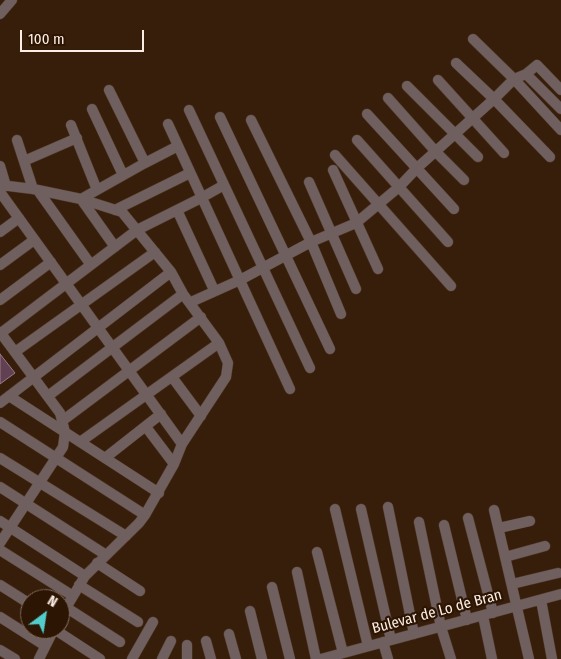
<!DOCTYPE html>
<style>
body{margin:0}
#map{position:relative;width:561px;height:659px;overflow:hidden;background:#371e0b;font-family:"Fira Sans Condensed",sans-serif}
canvas{display:block}
.north{position:absolute;left:20px;top:589px;width:50px;height:50px;box-sizing:border-box;background:#2d1503;border:1px solid #806c5d;border-radius:50%;rotate:31deg;font-size:14px;font-weight:700;line-height:20px;text-align:center;color:#fceee5}
.north::after{content:'';display:block;margin:auto;width:18px;height:22px;background:#52cdcc;clip-path:polygon(50% 0,100% 100%,50% 72%,0 100%)}
.scale{position:absolute;left:20px;top:30px;width:124px;height:22px;box-sizing:border-box;border:2px solid #fceee5;border-top:0;padding-left:6px;font-size:15px;line-height:18px;white-space:nowrap;color:#fceee5;-webkit-text-stroke:4px #2d1503;paint-order:stroke}
</style>
<div id="map">
<canvas width="561" height="659"></canvas>
<div class="north">N</div>
<div class="scale">100 m</div>
</div>
<script>
const ctx = document.querySelector('canvas').getContext('2d');
ctx.lineJoin = 'round';
function fillPath(path, color) { ctx.fillStyle = color; ctx.fill(path, 'evenodd'); }
const toPath = rows => new Path2D(rows.map(r => 'M' + r).join(''));
function trace(path, color, width, dash) { ctx.strokeStyle = color; ctx.lineWidth = width; ctx.lineCap = dash ? 'butt' : 'round'; ctx.setLineDash(dash || []); ctx.stroke(path); }
function write(font, color, halo, rows, align = 'center') {
  ctx.font = font + ' "Fira Sans Condensed",sans-serif'; ctx.lineWidth = 4.5; ctx.setLineDash([]); ctx.textBaseline = 'middle'; ctx.strokeStyle = halo; ctx.fillStyle = color; for (const [text, x, y, turn = 0] of rows) {
    ctx.save(); ctx.translate(x, y); ctx.rotate((+turn || 0) * Math.PI / 180); ctx.textAlign = isNaN(turn) ? turn : align; if (halo) ctx.strokeText(text, 0, 0); ctx.fillText(text, 0, 0); ctx.restore();
  }
}
const building = toPath([
 [0,354,15,373,0,384,0,354]
]);
const minor = toPath([
 [0,14,12,0],
 [473,39,514,79,561,130],
 [456,63,494,99,550,157],
 [526,74,561,109],
 [438,80,504,153],
 [407,86,478,157],
 [109,90,145,163],
 [388,98,436,152,464,180],
 [92,109,123,175],
 [189,110,310,368],
 [367,114,454,209],
 [220,117,330,349],
 [251,120,311,242,341,314],
 [168,124,290,389],
 [71,125,97,190],
 [17,140,33,189],
 [357,140,448,242],
 [335,155,451,286],
 [24,161,77,138],
 [0,166,6,186],
 [333,170,378,269],
 [309,182,356,289],
 [0,185,33,189,81,199,122,212,171,272,183,294,219,343,228,363,226,377,182,444,174,464,145,515,139,523,85,576,60,618],
 [0,192,182,444],
 [39,192,91,265],
 [115,210,190,173],
 [177,210,214,290],
 [0,232,19,218],
 [115,247,81,199,145,163,178,146],
 [0,265,34,240],
 [0,300,51,262],
 [191,302,240,280,311,242,356,223,399,187,417,168,494,99,514,79,526,74,537,65,561,90],
 [0,332,60,413,65,432,63,447,0,543],
 [1,333,137,230,201,198,224,185],
 [15,352,155,252],
 [172,377,201,416],
 [9,396,159,493],
 [48,396,183,294],
 [0,403,171,272],
 [62,421,201,317],
 [0,422,145,515],
 [146,427,174,464],
 [80,442,219,343],
 [0,458,126,536],
 [105,458,161,414],
 [0,487,106,555],
 [388,507,414,634],
 [335,509,368,646],
 [361,509,391,640],
 [494,510,529,659],
 [468,518,493,613],
 [0,521,85,576],
 [419,522,441,627,451,659],
 [444,525,467,620],
 [499,528,530,521],
 [0,550,73,596],
 [317,552,343,653],
 [505,557,545,546],
 [97,563,140,591],
 [297,572,316,659],
 [512,584,558,573],
 [0,585,30,604],
 [79,585,138,622],
 [272,587,290,659],
 [541,600,552,659],
 [67,608,120,642],
 [250,611,262,659],
 [483,616,492,659],
 [0,617,44,645],
 [54,629,100,659],
 [229,634,236,659],
 [206,641,211,659],
 [383,642,388,659],
 [0,650,15,659],
 [39,659,54,629],
 [132,659,153,622],
 [162,659,171,641],
 [187,659,187,645],
 [321,659,561,594]
]);
const streetNames = [
 ["Bulevar de Lo de Bran",437,612,-15]
];
fillPath(building, '#614151');
trace(building, '#9c7a8b', 1);
trace(minor, '#533b2a', 11);
trace(minor, '#705f5f', 10);
write('15px', '#fceee5', '#2d1503', streetNames);
</script>
